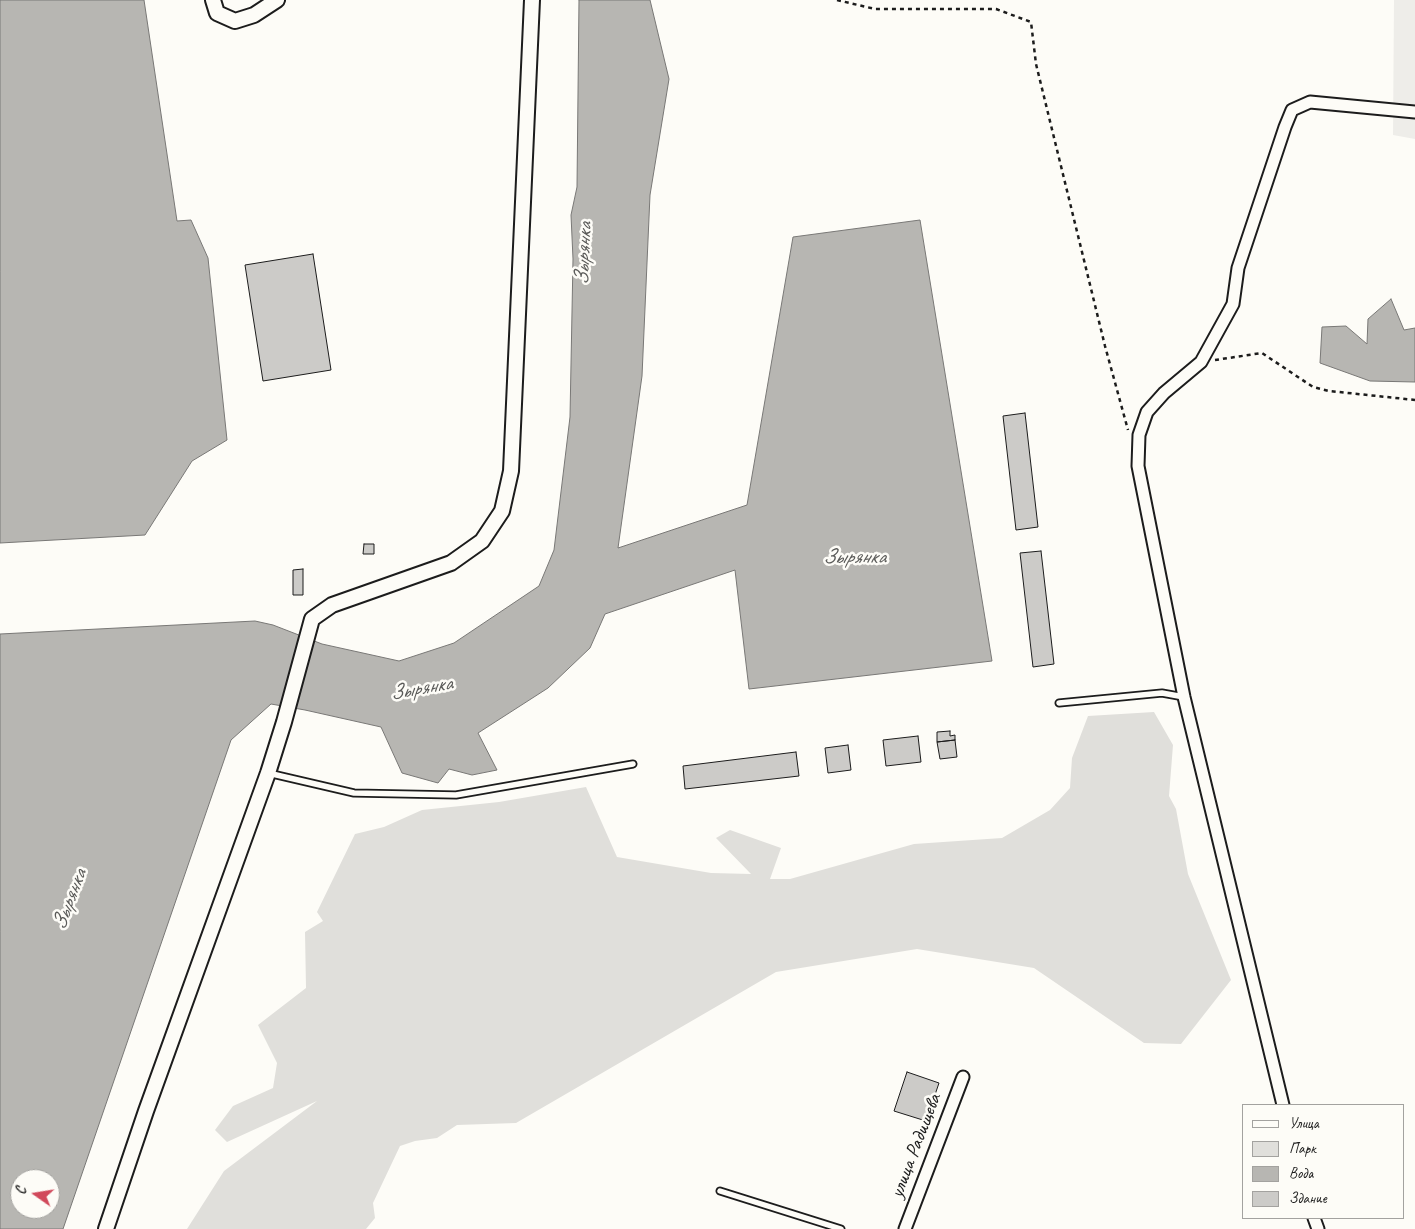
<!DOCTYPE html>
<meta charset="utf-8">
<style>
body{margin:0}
#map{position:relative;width:1415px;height:1229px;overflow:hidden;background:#fdfcf7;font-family:Caveat,sans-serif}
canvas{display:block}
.legend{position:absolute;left:1242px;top:1104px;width:162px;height:115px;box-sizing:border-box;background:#fdfcf7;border:1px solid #a3a29f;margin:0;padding:6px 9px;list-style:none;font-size:15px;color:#1c1c1c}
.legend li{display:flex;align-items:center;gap:10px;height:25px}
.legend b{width:25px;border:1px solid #a3a29f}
.north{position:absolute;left:10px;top:1169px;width:50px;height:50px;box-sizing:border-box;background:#fdfcf7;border:1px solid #a3a29f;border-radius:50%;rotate:283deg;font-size:14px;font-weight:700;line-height:20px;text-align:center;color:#1c1c1c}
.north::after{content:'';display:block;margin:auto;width:18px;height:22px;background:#d1495b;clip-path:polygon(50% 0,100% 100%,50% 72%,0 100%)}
</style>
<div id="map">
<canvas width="1415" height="1229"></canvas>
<ul class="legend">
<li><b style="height:6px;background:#fdfcf7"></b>Улица</li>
<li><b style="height:14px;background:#e0dfdb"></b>Парк</li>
<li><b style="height:14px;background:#b7b6b2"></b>Вода</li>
<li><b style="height:14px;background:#cccbc8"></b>Здание</li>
</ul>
<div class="north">С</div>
</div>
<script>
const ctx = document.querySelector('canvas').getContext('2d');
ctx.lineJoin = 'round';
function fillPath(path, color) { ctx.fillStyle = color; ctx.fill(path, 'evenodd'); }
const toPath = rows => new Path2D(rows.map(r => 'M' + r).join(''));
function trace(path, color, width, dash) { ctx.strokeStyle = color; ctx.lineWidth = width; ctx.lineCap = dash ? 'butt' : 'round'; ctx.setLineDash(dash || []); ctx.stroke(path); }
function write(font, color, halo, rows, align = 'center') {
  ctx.font = font + ' Caveat,sans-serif'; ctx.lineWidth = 5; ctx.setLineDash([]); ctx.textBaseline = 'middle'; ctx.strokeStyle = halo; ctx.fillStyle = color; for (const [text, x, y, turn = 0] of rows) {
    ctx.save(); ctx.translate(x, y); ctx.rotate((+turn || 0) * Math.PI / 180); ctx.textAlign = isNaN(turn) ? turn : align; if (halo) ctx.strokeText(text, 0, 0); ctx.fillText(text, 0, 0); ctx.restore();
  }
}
const built = toPath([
 [1394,0,1415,0,1415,139,1393,135]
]);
const green = toPath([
 [1154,712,1173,745,1169,796,1176,809,1188,874,1231,980,1181,1044,1144,1043,1034,968,917,949,776,972,516,1123,457,1125,437,1138,415,1141,400,1146,373,1203,375,1218,366,1229,187,1229,224,1171,317,1101,227,1142,215,1130,233,1106,273,1088,277,1063,258,1025,306,988,305,932,323,921,317,912,355,834,384,827,422,810,499,802,586,787,617,857,711,873,751,874,716,838,730,830,781,848,770,879,790,879,914,844,1002,838,1050,810,1070,788,1072,758,1088,716]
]);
const water = toPath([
 [0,0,144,0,177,221,191,220,208,258,227,440,192,461,145,535,0,543,0,0],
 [579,0,650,0,669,79,650,195,642,376,618,548,747,505,793,237,920,220,992,661,749,689,735,570,605,614,590,648,548,688,478,733,497,770,472,775,449,769,438,783,402,773,381,727,305,710,271,704,231,740,63,1229,0,1229,0,634,255,621,273,625,322,644,399,661,454,643,539,586,554,550,570,417,573,259,571,215,577,187,579,0],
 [20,1179,50,1179,50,1209,20,1209,20,1179],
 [1391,299,1404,330,1415,328,1415,382,1370,381,1320,363,1322,327,1346,326,1367,344,1368,319,1391,299]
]);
const building = toPath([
 [313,254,331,370,263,381,245,265,313,254],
 [1025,413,1038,527,1016,530,1003,416,1025,413],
 [364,544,374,544,374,554,363,554,364,544],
 [1041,551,1054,664,1033,667,1020,553,1041,551],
 [303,569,303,595,293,595,293,570,303,569],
 [950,731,950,736,955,735,955,740,937,742,937,732,950,731],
 [918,736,921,762,886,766,883,740,918,736],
 [955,740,957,757,940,759,937,742,955,740],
 [848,745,851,770,828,773,825,748,848,745],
 [796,752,799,776,685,789,683,766,796,752],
 [907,1072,939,1083,926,1121,894,1111,907,1072]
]);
const path = toPath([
 [837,0,875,9,996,9,1031,22,1036,64,1105,346,1128,430],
 [1215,360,1262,353,1313,387,1329,391,1415,400]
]);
const service = toPath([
 [1059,703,1162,693,1184,697],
 [268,773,354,793,456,795,633,764],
 [720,1191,841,1229]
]);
const minor = toPath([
 [1283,1105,1184,697,1138,466,1139,435,1147,412,1164,393,1201,362,1233,304,1238,268,1285,127,1292,110,1310,102,1415,112],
 [1314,1218,1318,1229],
 [905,1229,963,1077]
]);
const tertiary = toPath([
 [213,0,217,13,235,21,254,15,277,0],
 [106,1229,146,1111,268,773,284,722,312,619,332,605,451,563,482,541,502,511,511,471,532,0]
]);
const streetNames = [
 ["улица Радищева",916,1146,-69]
];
const waterNames = [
 ["Зырянка",584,254,-87],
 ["Зырянка",854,557],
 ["Зырянка",421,689,-10],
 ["Зырянка",70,900,-69]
];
fillPath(built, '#eeede9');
fillPath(green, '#e0dfdb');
fillPath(water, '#b7b6b2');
trace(water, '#797876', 1);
fillPath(building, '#cccbc8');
trace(building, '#1c1c1c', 1);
trace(service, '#1c1c1c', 9);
trace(minor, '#1c1c1c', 15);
trace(tertiary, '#1c1c1c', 18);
trace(path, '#1c1c1c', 2.5, [4, 4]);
trace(service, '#fdfcf7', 5.5);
trace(minor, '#fdfcf7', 11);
trace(tertiary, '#fdfcf7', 14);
write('20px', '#1c1c1c', '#fdfcf7', streetNames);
write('italic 21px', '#5a5a58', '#fdfcf7', waterNames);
</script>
